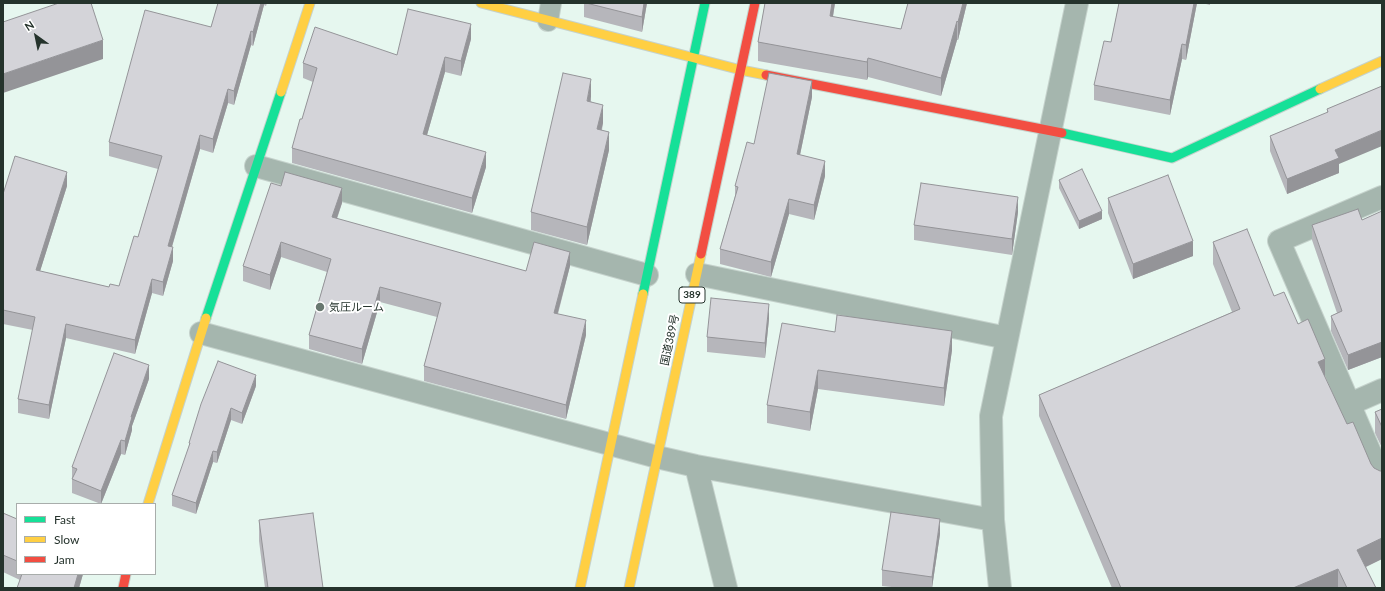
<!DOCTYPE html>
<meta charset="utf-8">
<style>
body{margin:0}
#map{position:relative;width:1385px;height:591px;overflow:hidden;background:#e6f7ef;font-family:Lato,sans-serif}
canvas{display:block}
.frame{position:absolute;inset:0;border:4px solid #25332c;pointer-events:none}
.legend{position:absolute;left:16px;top:503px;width:140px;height:72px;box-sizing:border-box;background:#fff;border:1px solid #a8adab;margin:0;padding:5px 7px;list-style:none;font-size:12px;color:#25332c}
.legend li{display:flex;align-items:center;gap:8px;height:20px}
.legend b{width:20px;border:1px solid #a8adab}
.north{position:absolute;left:16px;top:16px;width:40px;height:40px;-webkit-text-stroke:3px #fff;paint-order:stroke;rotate:327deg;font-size:11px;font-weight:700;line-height:16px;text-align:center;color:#25332c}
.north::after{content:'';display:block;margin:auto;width:14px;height:18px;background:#25332c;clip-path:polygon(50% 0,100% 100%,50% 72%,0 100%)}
</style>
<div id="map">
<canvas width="1385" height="591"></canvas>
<div class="frame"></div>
<ul class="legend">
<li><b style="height:5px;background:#16e098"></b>Fast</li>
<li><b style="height:5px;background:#ffcf43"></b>Slow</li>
<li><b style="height:5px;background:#f24e42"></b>Jam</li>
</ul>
<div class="north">N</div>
</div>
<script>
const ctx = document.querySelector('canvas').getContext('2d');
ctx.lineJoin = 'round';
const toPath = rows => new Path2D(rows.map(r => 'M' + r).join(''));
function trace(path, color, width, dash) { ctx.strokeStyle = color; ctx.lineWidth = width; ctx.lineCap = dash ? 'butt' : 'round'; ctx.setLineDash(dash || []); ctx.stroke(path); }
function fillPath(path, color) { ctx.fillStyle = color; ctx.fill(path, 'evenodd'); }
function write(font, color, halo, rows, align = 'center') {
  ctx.font = font + ' Lato,"Noto Sans JP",sans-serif'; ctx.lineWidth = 4; ctx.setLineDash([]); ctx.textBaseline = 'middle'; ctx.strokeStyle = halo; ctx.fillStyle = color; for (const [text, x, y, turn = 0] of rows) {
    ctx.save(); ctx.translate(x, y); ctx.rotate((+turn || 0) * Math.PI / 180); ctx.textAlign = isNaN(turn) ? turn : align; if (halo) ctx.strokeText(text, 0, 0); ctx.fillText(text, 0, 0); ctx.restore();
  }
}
const lane = toPath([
 [548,21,551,3]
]);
const street = toPath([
 [256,166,647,275],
 [1382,197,1279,241,1382,480],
 [697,274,1007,338],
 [201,333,657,457,696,466,993,520],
 [1350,404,1382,390],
 [696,466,726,588],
 [1000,588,993,520,991,416,1077,3]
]);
const fast = toPath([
 [1062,133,1172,158,1320,89],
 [643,294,705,3],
 [206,318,281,92]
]);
const slow = toPath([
 [481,3,741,70,766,75],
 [1320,89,1382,61],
 [281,92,310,3],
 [148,504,206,318],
 [580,588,643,294],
 [629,588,701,254]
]);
const jam = toPath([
 [766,75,1062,133],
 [701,254,755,3],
 [123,588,126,574]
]);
const wall = toPath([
 [218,3,267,3,266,6,264,5,253,46,251,45,234,105,228,103,213,153,200,149,172,247,173,261,163,296,152,293,135,354,66,338,49,419,18,413,18,399,33,330,3,324,3,194,67,186,40,271,109,287,119,286,138,237,158,169,109,156,109,142,211,27],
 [584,3,647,3,642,32,584,17],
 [765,3,835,3,833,17,901,29,908,3,967,3,958,40,957,40,941,96,868,77,867,80,758,61,758,42],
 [1119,3,1197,3,1186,60,1182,59,1170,115,1094,100,1094,85,1111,42],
 [1202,3,1210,3,1210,5],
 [471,39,461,76,445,72,427,135,486,167,472,213,292,163,292,148,302,119,313,82,303,78,303,63,397,55],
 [1382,86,1339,164,1339,173,1287,194,1270,151,1270,136,1327,113,1327,109],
 [591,97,591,101,603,123,602,130,609,150,587,245,531,230,531,212],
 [812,97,800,155,825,176,814,220,789,214,771,277,720,264,720,249,735,196,735,186,754,144],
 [1059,180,1102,219,1079,229,1059,188],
 [281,186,342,203,337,219,526,271,570,266,558,314,586,335,566,419,424,381,424,366,437,317,380,302,362,364,309,349,309,335,327,272,281,257,270,290,243,281,243,266],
 [1108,198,1193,256,1133,279,1108,213],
 [1382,211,1382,357,1348,370,1331,331,1331,316,1337,313,1312,240,1312,225,1362,220],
 [1018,212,1012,255,914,240,914,225],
 [1213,242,1274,296,1298,324,1325,378,1347,424,1371,464,1374,468,1380,471,1382,471,1382,559,1366,567,1376,588,1112,588,1039,416,1039,395,1232,312,1213,264],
 [769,319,765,358,707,352,707,337],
 [835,332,952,350,944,406,818,389,810,431,767,423,767,405],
 [149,379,132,426,132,430,125,455,121,454,101,504,72,493,72,467],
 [256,386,242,424,231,420,217,463,213,462,196,514,172,506,172,495,189,448,189,443],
 [1382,409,1382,448,1375,433,1375,412],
 [3,513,17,519,17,574,83,574,79,588,20,580,3,572],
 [259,520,323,588,265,588,259,541],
 [940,534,932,588,901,588,882,586,882,570]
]);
const shadedWall = toPath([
 [261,3,264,3,264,5,253,46,253,32],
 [644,3,647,3,642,32,642,17],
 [832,3,835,3,830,34,830,16],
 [963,3,967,3,958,40,958,22],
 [1194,3,1197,3,1186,60,1186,45],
 [957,21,957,40,941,96,941,78],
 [471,24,471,39,461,76,461,61],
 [251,31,251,45,234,105,234,91],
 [103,40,103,59,3,93,3,74],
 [1182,44,1182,59,1170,115,1170,100],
 [445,57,445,72,423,149,423,134],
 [868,58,868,77,867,80,867,62],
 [591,79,591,97,587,119,587,101],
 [812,81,812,97,797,169,797,154],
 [228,89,228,103,213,153,213,139],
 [603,105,603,123,597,147,597,129],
 [1382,130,1382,146,1339,164,1339,173,1287,194,1287,179,1335,150],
 [609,132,609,150,587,245,587,227],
 [200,135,200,149,168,260,168,246],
 [486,152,486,167,472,213,472,198],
 [825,161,825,176,814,220,814,205],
 [67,172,67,186,36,284,36,270],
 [342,188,342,203,332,232,332,217],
 [1018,197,1018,212,1012,255,1012,239],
 [789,199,789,214,771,277,771,262],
 [1102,211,1102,219,1079,229,1079,221],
 [1193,241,1193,256,1133,279,1133,264],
 [281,242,281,257,270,290,270,275],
 [173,247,173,261,163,296,163,282],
 [570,252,570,266,554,327,554,313],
 [152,279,152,293,135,354,135,340],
 [380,287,380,302,362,364,362,349],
 [769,304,769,319,765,358,765,343],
 [586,320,586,335,566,419,566,405],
 [66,324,66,338,49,419,49,405],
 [952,331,952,350,944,406,944,388],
 [1382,342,1382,357,1348,370,1348,355],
 [1325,359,1325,380,1318,362],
 [149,365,149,379,132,426,132,430,125,455,125,441,131,417],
 [818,370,818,389,810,431,810,412],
 [256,375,256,386,242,424,242,413],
 [231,408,231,420,217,463,217,452],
 [121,440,121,454,101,504,101,491],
 [213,451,213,462,196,514,196,503],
 [940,519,940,534,932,588,932,577],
 [1382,538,1382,559,1357,571,1357,550],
 [1338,569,1338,588,1293,588],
 [78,574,83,574,79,588,74,588]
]);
const building = toPath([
 [59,3,91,3,103,40,3,74,3,22,59,3],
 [218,3,261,3,253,32,251,31,234,91,228,89,213,139,200,135,168,246,173,247,163,282,152,279,135,340,66,324,49,405,18,399,35,317,3,310,3,194,15,156,67,172,36,270,109,287,110,284,119,286,134,236,138,237,162,156,109,142,145,10,211,27,218,3],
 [586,3,644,3,642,17,586,3],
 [765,3,832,3,830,16,901,29,908,3,963,3,958,22,957,21,941,78,868,58,867,62,758,42,765,3],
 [1119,3,1194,3,1186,45,1182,44,1170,100,1094,85,1104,41,1111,42,1119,3],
 [408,9,471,24,461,61,445,57,423,134,486,152,472,198,292,148,300,119,302,119,317,68,303,63,315,27,397,55,408,9],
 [563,73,591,79,587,101,603,105,597,129,609,132,587,227,531,212,563,73],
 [769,73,812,81,797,154,825,161,814,205,789,199,771,262,720,249,738,187,735,186,747,142,754,144,769,73],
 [1382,86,1382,130,1335,150,1339,158,1287,179,1270,136,1328,112,1327,109,1382,86],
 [1082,169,1102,211,1079,221,1059,180,1082,169],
 [285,172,342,188,332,217,526,271,534,242,570,252,554,313,586,320,566,405,424,366,441,303,380,287,362,349,309,335,331,259,281,242,270,275,243,266,271,183,281,186,285,172],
 [1168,175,1193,241,1133,264,1108,198,1168,175],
 [921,183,1018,197,1012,239,914,225,921,183],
 [1358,209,1362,220,1382,211,1382,342,1348,355,1331,316,1342,311,1312,225,1358,209],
 [1247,229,1274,296,1284,292,1298,324,1308,319,1325,359,1318,362,1347,424,1353,422,1371,464,1374,468,1380,471,1382,471,1382,538,1357,550,1376,588,1347,588,1338,569,1293,588,1121,588,1039,395,1240,309,1213,242,1247,229],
 [711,298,769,304,765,343,707,337,711,298],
 [837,315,952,331,944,388,818,370,810,412,767,405,782,323,835,332,837,315],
 [114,353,149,365,131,417,132,417,125,441,121,440,101,491,72,479,77,469,72,467,114,353],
 [218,361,256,375,242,413,231,408,217,452,213,451,196,503,172,495,190,443,189,443,201,404,218,361],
 [1382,409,1382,427,1375,412,1382,409],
 [891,512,940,519,932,577,882,570,891,512],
 [3,513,17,519,17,561,3,555,3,513],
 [313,513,323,588,268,588,259,520,313,513],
 [22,574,78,574,74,588,17,588,22,574]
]);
const markers = [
 [320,307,5,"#697870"]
];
const shields = [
 [692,295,26]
];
const shieldNames = [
 ["389",692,295]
];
const poiNames = [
 ["気圧ルーム",329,307]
];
const streetNames = [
 ["国道389号",670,340,-78]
];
trace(lane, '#c5d2cc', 22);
trace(street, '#c5d2cc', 24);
trace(fast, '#c5d2cc', 11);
trace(slow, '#c5d2cc', 11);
trace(jam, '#c5d2cc', 11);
trace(lane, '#a5b6ae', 20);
trace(street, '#a5b6ae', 22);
trace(fast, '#16e098', 9);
trace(slow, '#ffcf43', 9);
trace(jam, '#f24e42', 9);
fillPath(wall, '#b6b6bb');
fillPath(shadedWall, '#949498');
fillPath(building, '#d4d4d9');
trace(building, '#949498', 1);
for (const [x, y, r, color] of markers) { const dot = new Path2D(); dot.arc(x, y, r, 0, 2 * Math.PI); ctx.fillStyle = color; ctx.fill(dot); trace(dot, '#fff', 1.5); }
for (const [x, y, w] of shields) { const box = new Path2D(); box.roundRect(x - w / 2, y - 8, w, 16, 3); ctx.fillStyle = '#fff'; ctx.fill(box); trace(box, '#25332c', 1); }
write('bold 10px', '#25332c', null, shieldNames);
write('11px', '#25332c', '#fff', poiNames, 'left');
write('11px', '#25332c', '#fff', streetNames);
</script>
